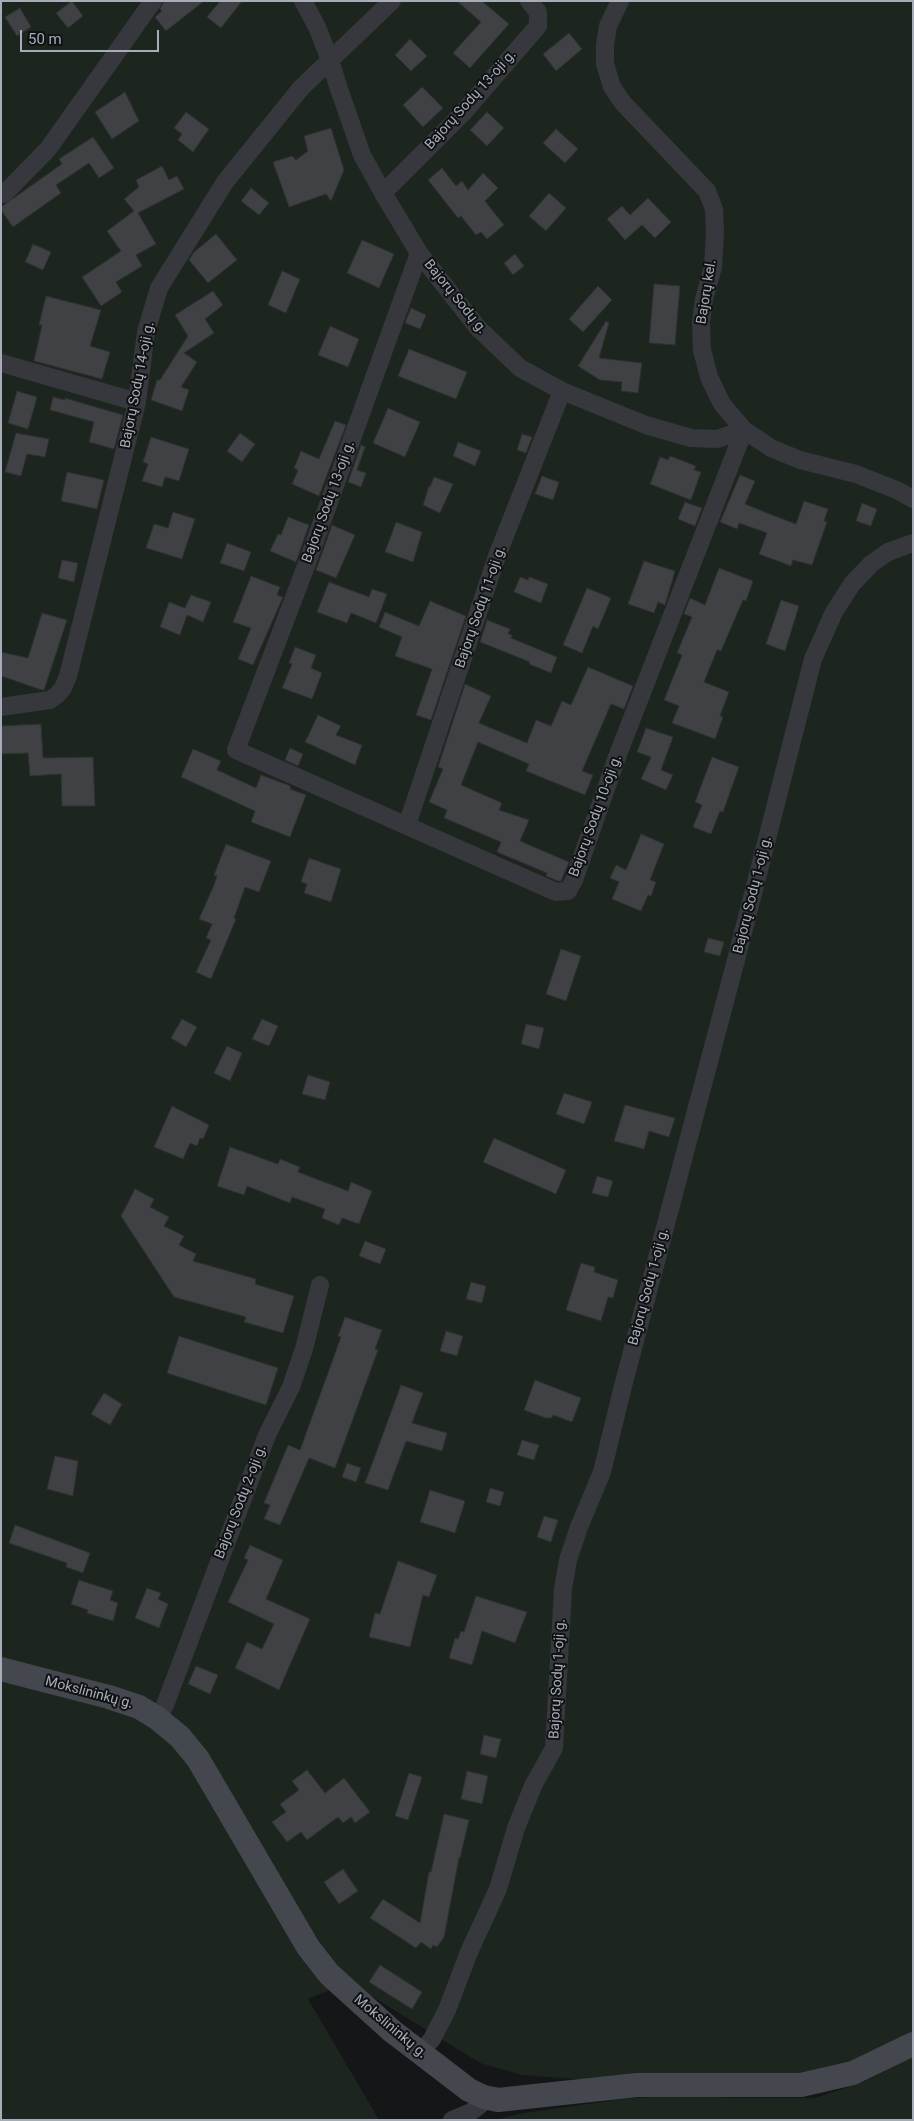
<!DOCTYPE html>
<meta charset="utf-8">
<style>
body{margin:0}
#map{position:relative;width:914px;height:2121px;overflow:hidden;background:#151618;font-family:Roboto,sans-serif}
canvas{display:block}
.frame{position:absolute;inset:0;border:2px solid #a7adb8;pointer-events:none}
.scale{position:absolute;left:20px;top:30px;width:139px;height:22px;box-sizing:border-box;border:2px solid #a7adb8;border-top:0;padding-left:6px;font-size:15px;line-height:18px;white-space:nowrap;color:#a7adb8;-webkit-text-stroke:4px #101113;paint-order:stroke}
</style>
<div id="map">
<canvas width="914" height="2121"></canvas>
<div class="frame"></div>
<div class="scale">50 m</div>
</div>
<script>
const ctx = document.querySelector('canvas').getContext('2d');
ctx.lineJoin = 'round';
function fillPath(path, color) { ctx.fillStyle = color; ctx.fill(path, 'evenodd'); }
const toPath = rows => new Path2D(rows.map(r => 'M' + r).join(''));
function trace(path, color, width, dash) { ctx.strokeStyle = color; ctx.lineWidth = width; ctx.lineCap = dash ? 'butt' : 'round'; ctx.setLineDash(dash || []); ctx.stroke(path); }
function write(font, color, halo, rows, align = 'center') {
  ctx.font = font + ' Roboto,sans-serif'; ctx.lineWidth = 4; ctx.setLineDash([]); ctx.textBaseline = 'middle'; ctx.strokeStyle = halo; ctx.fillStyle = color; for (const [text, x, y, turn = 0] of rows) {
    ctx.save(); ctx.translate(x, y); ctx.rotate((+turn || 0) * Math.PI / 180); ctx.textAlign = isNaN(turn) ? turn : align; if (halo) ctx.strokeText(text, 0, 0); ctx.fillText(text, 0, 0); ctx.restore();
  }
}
const green = toPath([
 [1,1,913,1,913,2032,886,2048,851,2064,803,2078,587,2080,522,2075,480,2063,349,1982,308,1999,379,2120,1,2120],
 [913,2057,913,2120,496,2120,518,2114,623,2099,680,2095,730,2098,815,2098,864,2082]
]);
const building = toPath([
 [72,1,83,16,68,28,56,13,72,1],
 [164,1,204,1,166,31,155,17,162,11,160,9,164,1],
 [220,1,242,1,221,28,207,17,220,1],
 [457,1,482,1,509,24,470,68,453,53,481,22,457,1],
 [20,8,31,27,17,36,5,17,20,8],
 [569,33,582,49,556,71,543,54,569,33],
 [410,39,427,56,411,71,395,55,410,39],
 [422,87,443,108,423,127,403,105,422,87],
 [125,92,139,121,112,139,95,112,125,92],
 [186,112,209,129,193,152,178,140,182,134,174,128,186,112],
 [487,112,504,128,487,146,470,130,487,112],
 [331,128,344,170,331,201,326,194,289,207,273,162,292,156,296,160,308,151,304,136,331,128],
 [556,129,578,149,565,163,543,143,556,129],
 [93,137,114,168,99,178,89,163,56,185,61,193,13,227,1,210,1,207,62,164,59,159,93,137],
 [162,166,169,180,177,176,184,189,138,213,156,244,136,255,142,266,116,282,122,292,101,306,82,277,121,251,107,231,134,211,124,199,139,187,136,180,162,166],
 [442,168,456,186,462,181,468,190,483,173,498,188,485,201,504,225,487,239,481,232,476,235,461,216,458,218,428,180,442,168],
 [251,188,269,203,259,215,241,201,251,188],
 [549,193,566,208,546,231,529,216,549,193],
 [648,198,671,222,655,238,642,225,625,240,607,219,622,206,630,215,648,198],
 [216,234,237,260,208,283,189,260,194,252,216,234],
 [362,240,394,254,379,288,347,273,362,240],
 [33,244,51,252,43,270,25,262,33,244],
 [515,254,524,266,513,275,504,263,515,254],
 [282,271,300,279,286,313,268,305,282,271],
 [654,284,680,286,675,345,649,343,654,284],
 [598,286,612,300,583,332,569,319,598,286],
 [213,291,223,305,205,319,214,333,184,353,197,362,181,387,189,390,182,411,151,400,157,380,160,380,188,336,175,315,213,291],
 [46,296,101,310,90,346,110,352,102,379,34,361,42,325,39,325,46,296],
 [411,308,426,315,420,329,405,323,411,308],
 [606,321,609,323,599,358,642,363,638,393,621,391,622,382,600,380,578,366,606,321],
 [330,326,359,339,348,367,318,355,330,326],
 [409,349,467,372,456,399,398,376,409,349],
 [17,391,37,397,28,429,8,423,17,391],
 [53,397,65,400,65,398,123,415,114,449,89,442,94,422,50,410,53,397],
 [388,408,420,422,405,457,373,443,388,408],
 [335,421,346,425,319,496,292,484,298,470,294,468,301,451,319,459,335,421],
 [16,433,49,439,45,457,27,454,21,476,5,472,16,433],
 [240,433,255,444,242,462,227,451,240,433],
 [522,434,532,437,526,453,517,450,522,434],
 [151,437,189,449,179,481,165,477,162,487,142,481,148,464,143,462,151,437],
 [458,442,481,451,475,466,453,456,458,442],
 [361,445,365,447,357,470,366,473,361,487,348,482,361,445],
 [670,456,696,466,694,470,701,472,691,500,650,484,660,457,668,460,670,456],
 [67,472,104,480,97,509,61,501,67,472],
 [740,475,755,481,745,504,767,513,796,524,804,501,828,509,824,521,827,522,812,565,793,560,791,566,759,554,767,533,739,523,737,529,720,522,740,475],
 [542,476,559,482,553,500,535,494,542,476],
 [434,477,453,484,440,513,423,505,429,486,430,487,434,477],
 [685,502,702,508,695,526,678,519,685,502],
 [862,503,877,509,871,526,856,521,862,503],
 [173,512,195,519,182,559,146,548,154,524,168,528,173,512],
 [288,517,309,525,296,562,270,551,278,534,281,535,288,517],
 [396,522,422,532,413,562,385,552,396,522],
 [332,525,355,535,336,578,316,570,332,525],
 [227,543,251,552,244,571,220,563,227,543],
 [62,560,78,563,74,582,58,578,62,560],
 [644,561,675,571,665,605,658,602,654,613,628,604,644,561],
 [719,568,753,581,746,601,743,600,721,651,717,650,704,682,729,692,720,716,723,717,715,739,672,723,679,706,664,700,682,655,677,653,692,617,684,614,690,598,705,605,719,568],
 [251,576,280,587,277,595,283,597,253,665,238,659,251,628,233,622,251,576],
 [520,577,528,580,529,577,548,584,541,603,514,592,520,577],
 [329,582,369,597,372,589,387,594,376,623,351,613,347,623,317,612,329,582],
 [587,588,611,598,598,629,593,626,582,653,563,645,587,588],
 [191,595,211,602,203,622,187,615,180,635,160,627,169,602,185,608,191,595],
 [781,600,799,606,785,651,766,644,781,600],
 [430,601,466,616,431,720,416,715,432,669,395,656,402,637,379,627,385,612,419,626,430,601],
 [42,613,67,620,44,690,42,690,1,676,1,652,28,658,42,613],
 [487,620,510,629,508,634,512,635,511,638,557,657,551,673,529,664,530,662,480,642,487,620],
 [295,647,316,655,311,668,322,673,312,699,282,688,292,664,289,663,295,647],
 [588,667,633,686,624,709,611,704,582,771,593,775,585,795,526,771,529,764,478,742,461,785,502,803,499,810,529,820,520,841,569,862,561,881,558,881,546,876,547,873,497,852,501,842,444,818,447,810,429,802,443,769,438,767,465,684,491,696,479,723,527,743,536,720,551,726,562,701,571,705,588,667],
 [318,715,341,726,336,735,362,745,355,765,305,742,318,715],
 [41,724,43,758,93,757,95,806,62,806,61,774,30,776,28,753,1,754,1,726,41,724],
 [646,728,673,737,661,770,673,775,666,790,641,779,651,757,637,752,646,728],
 [290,748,303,754,298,766,285,760,290,748],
 [193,749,221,761,217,770,256,788,261,775,288,785,291,787,290,789,306,795,290,837,251,822,255,811,181,777,193,749],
 [712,757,739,767,723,812,720,811,711,834,693,827,702,805,695,802,712,757],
 [641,834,664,844,650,880,656,882,651,896,648,895,641,911,612,899,619,882,610,878,616,865,626,870,641,834],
 [226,844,271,861,259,892,245,887,234,918,236,919,211,979,196,972,211,940,206,938,212,924,199,919,214,885,217,876,214,875,226,844],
 [309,858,341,869,331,902,304,893,307,884,301,882,309,858],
 [708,938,724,942,720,956,704,952,708,938],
 [561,949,581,956,566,1001,546,994,561,949],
 [182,1019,197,1027,186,1047,171,1038,182,1019],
 [262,1019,278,1026,269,1046,252,1039,262,1019],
 [526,1024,544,1028,539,1049,521,1044,526,1024],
 [227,1046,242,1053,230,1081,214,1073,227,1046],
 [308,1075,330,1082,325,1100,302,1094,308,1075],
 [564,1093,592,1102,584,1124,556,1114,564,1093],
 [625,1105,675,1118,669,1137,649,1131,644,1149,614,1141,625,1105],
 [172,1106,209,1125,203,1139,200,1138,197,1146,190,1143,183,1159,154,1147,172,1106],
 [494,1138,566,1170,556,1194,483,1162,494,1138],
 [230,1147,278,1164,280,1159,300,1167,298,1172,348,1191,351,1182,372,1191,359,1224,342,1218,339,1225,322,1218,325,1209,292,1197,290,1203,247,1186,244,1195,217,1186,230,1147],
 [597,1176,613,1181,608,1197,592,1193,597,1176],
 [135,1189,154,1199,150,1207,169,1217,164,1226,184,1236,179,1245,196,1254,193,1261,256,1279,255,1284,294,1296,283,1333,244,1322,246,1317,174,1297,121,1216,135,1189],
 [365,1241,386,1249,380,1264,359,1256,365,1241],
 [581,1263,595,1267,594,1272,618,1280,613,1298,608,1297,601,1321,566,1310,581,1263],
 [471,1282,486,1286,482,1303,466,1299,471,1282],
 [345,1317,382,1330,375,1349,378,1350,335,1468,309,1458,280,1525,264,1519,270,1505,264,1503,288,1445,300,1450,341,1337,338,1336,345,1317],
 [446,1331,463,1336,457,1356,440,1351,446,1331],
 [179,1336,278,1368,266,1405,167,1373,179,1336],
 [535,1380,581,1398,572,1422,553,1415,552,1418,546,1418,524,1410,535,1380],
 [401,1385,423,1393,412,1423,447,1433,442,1451,406,1441,388,1490,365,1483,401,1385],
 [104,1393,122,1404,110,1425,91,1414,104,1393],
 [522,1440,539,1445,534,1460,517,1455,522,1440],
 [55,1456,78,1461,73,1496,47,1489,55,1456],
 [347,1463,361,1468,356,1482,342,1477,347,1463],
 [490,1488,504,1492,500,1506,486,1502,490,1488],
 [430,1490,465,1501,455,1533,420,1522,430,1490],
 [544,1516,558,1520,551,1542,537,1537,544,1516],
 [15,1525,90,1553,83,1573,66,1567,67,1563,9,1543,15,1525],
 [250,1545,283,1560,266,1599,310,1619,279,1690,235,1668,247,1642,262,1649,274,1624,228,1602,248,1560,244,1558,250,1545],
 [398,1561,437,1575,429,1597,423,1595,410,1647,369,1637,375,1613,380,1614,398,1561],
 [79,1580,113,1591,110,1600,118,1603,113,1621,87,1613,88,1610,71,1604,79,1580],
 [147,1588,161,1593,158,1599,168,1604,159,1628,135,1618,147,1588],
 [476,1596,527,1612,515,1643,482,1631,472,1665,449,1658,455,1638,458,1639,461,1631,464,1632,476,1596],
 [196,1666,218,1675,210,1694,188,1684,196,1666],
 [484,1735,501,1739,496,1758,480,1754,484,1735],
 [307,1770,325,1793,344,1778,370,1812,355,1823,351,1817,343,1823,338,1817,307,1840,301,1832,287,1842,272,1822,286,1812,280,1804,299,1790,292,1781,307,1770],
 [467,1771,488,1776,482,1804,461,1799,467,1771],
 [409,1773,422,1777,408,1820,395,1816,409,1773],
 [444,1814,469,1820,460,1858,459,1858,444,1937,437,1947,433,1945,431,1949,421,1942,416,1948,370,1918,383,1899,420,1923,429,1872,431,1872,444,1814],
 [343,1869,358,1891,339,1904,324,1882,343,1869],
 [380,1965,422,1992,412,2009,369,1982,380,1965]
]);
const street = toPath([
 [303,1,317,27,330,60,339,89,362,155,383,193,419,253,478,328,520,368,562,391,646,425,691,438,717,439,744,430],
 [620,1,608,26,605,45,605,64,612,87,623,103,707,191,714,209,715,232,713,267,704,299,701,322,702,350,709,377,722,404,744,430,771,448,800,460,856,474,899,491,913,499],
 [383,193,462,114,538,26,538,12,529,1],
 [4,194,48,149,153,1],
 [419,253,306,566,236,750,556,892,568,891,574,880,617,757,744,430],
 [1,363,137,402],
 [1,707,50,700,57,695,63,688,68,676,137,402,146,332,159,288,225,182,301,88,392,1],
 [407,825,497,556,562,391],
 [157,1718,165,1705,267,1435,291,1387,304,1349,320,1285],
 [420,2053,432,2039,447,2010,469,1952,498,1889,516,1828,533,1786,554,1748,563,1589,568,1560,579,1527,602,1472,623,1386,736,960,813,659,834,612,852,584,871,564,888,552,913,543],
 [452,2120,471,2112,480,2105,484,2097]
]);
const secondary = toPath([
 [1,1669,109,1697,139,1707,157,1718,180,1737,198,1759,308,1947,329,1974,392,2031,469,2090,484,2097,498,2100,637,2085,801,2085,853,2073,913,2044]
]);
const streetNames = [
 ["Bajorų Sodų 13-oji g.",471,100,-48],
 ["Bajorų kel.",707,292,-81],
 ["Bajorų Sodų g.",455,297,51],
 ["Bajorų Sodų 14-oji g.",138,385,-79],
 ["Bajorų Sodų 13-oji g.",329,502,-70],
 ["Bajorų Sodų 11-oji g.",481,607,-71],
 ["Bajorų Sodų 10-oji g.",596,816,-70],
 ["Bajorų Sodų 1-oji g.",753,895,-76],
 ["Bajorų Sodų 1-oji g.",649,1287,-75],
 ["Bajorų Sodų 2-oji g.",241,1502,-69],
 ["Bajorų Sodų 1-oji g.",558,1679,-87],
 ["Mokslininkų g.",89,1693,15],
 ["Mokslininkų g.",390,2027,40]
];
fillPath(green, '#1d261e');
fillPath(building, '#3f4145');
trace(building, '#2f3034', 1);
trace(street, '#36383d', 18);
trace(secondary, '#44474d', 24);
write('14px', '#a7adb8', '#101113', streetNames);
</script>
